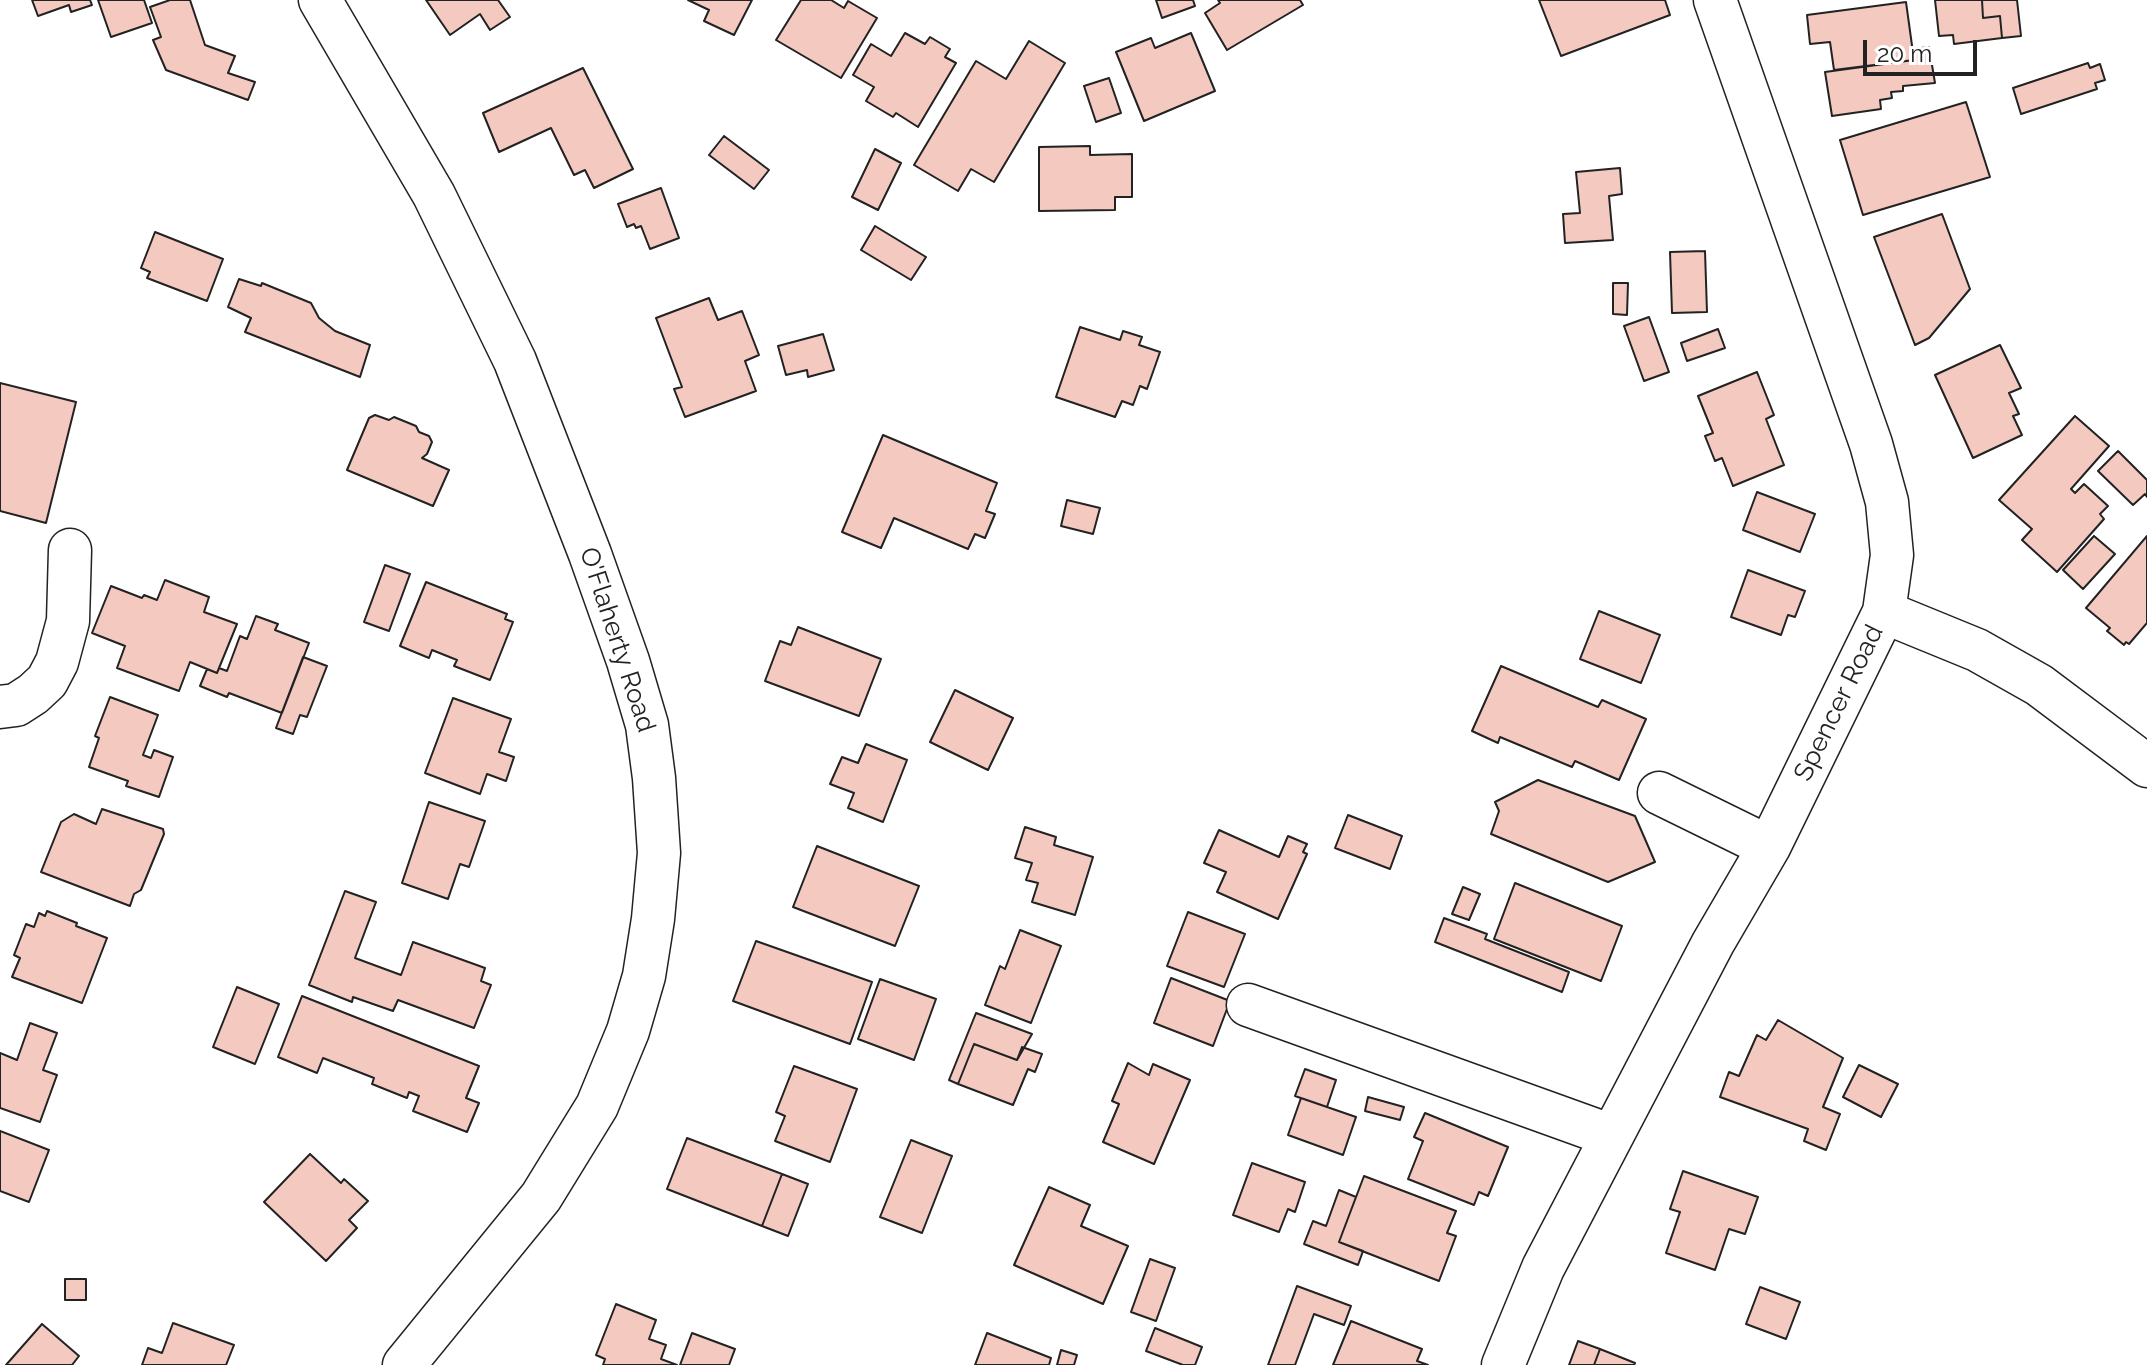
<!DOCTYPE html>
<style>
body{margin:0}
#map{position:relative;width:2147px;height:1365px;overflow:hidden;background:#fff;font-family:Raleway,sans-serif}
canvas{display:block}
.scale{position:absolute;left:1863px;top:40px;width:114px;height:36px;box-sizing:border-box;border:4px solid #222;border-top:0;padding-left:10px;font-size:24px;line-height:28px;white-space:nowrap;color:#222;-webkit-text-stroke:6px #fff;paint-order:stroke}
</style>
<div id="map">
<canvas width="2147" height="1365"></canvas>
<div class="scale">20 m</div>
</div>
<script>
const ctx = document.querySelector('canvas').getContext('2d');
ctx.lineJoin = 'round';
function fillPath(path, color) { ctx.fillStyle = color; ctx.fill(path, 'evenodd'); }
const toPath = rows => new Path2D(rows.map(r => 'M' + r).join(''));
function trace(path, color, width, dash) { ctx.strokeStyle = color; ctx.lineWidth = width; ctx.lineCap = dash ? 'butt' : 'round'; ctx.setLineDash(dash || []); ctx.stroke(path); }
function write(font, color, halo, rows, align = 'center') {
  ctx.font = font + ' Raleway,sans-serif'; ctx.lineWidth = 6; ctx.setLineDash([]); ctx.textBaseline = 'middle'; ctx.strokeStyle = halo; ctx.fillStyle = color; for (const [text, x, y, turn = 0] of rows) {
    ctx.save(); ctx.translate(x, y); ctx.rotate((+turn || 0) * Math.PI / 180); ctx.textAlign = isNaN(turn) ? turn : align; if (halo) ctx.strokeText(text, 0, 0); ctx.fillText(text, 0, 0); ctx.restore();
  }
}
const building = toPath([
 [32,0,90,0,92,5,71,12,69,5,38,16,32,0],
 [98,0,144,0,152,23,111,37,98,0],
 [170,0,190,0,205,45,235,56,228,73,255,82,248,100,166,70,153,40,161,37,150,7,170,0],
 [426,0,498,0,510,17,490,30,480,14,450,35,426,0],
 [688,0,752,0,734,35,704,21,709,10,688,0],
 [801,0,831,0,844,8,848,1,877,18,841,78,776,40,801,0],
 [1156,0,1193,0,1195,6,1162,18,1156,0],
 [1218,0,1300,0,1303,5,1227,50,1205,13,1220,3,1218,0],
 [1539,0,1665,0,1670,15,1561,56,1539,0],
 [1935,0,1982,0,1983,18,2000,16,2002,38,1954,44,1953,35,1939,36,1935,0],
 [1982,0,2017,0,2021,36,2002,38,2000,16,1983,18,1982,0],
 [1906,2,1914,60,1834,70,1830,42,1810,44,1807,15,1906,2],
 [905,33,925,44,930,37,950,49,945,57,956,63,918,127,896,113,893,117,866,101,874,87,853,75,871,44,891,56,905,33],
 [1191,33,1215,91,1144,121,1116,52,1151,38,1155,48,1191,33],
 [1029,41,1065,63,994,182,971,169,958,191,914,165,976,61,1006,79,1029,41],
 [1929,47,1935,83,1903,86,1903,91,1891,92,1892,98,1880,100,1881,109,1832,116,1825,72,1914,60,1913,49,1929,47],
 [2088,63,2090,68,2100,64,2105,80,2095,83,2097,89,2021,114,2013,88,2088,63],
 [583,68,633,169,594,188,585,170,574,175,551,128,499,152,483,113,583,68],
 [1109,78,1121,113,1096,122,1084,86,1109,78],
 [1966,102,1990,177,1863,215,1840,140,1966,102],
 [724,136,769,170,754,189,709,155,724,136],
 [1090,146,1090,155,1132,154,1132,197,1115,197,1115,210,1039,211,1039,147,1090,146],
 [875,149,901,163,878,210,852,197,875,149],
 [1620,168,1622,194,1609,196,1613,240,1565,243,1563,214,1580,213,1576,172,1620,168],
 [661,188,679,238,650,249,641,226,636,228,634,224,627,227,618,204,661,188],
 [1942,214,1970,289,1929,338,1915,345,1874,237,1942,214],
 [875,226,926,257,911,280,861,250,875,226],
 [155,232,223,259,207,301,147,278,150,272,141,268,155,232],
 [1705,251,1707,312,1672,313,1670,252,1705,251],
 [239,279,261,286,262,283,311,303,319,318,335,331,370,345,360,377,245,332,251,318,228,307,239,279],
 [1613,283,1628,283,1627,315,1613,314,1613,283],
 [709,298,718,320,742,311,759,355,745,361,756,391,685,417,674,389,682,387,656,318,709,298],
 [1649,317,1669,372,1644,381,1624,326,1649,317],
 [1080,327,1120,340,1123,331,1142,337,1139,345,1160,352,1147,389,1140,386,1133,405,1122,401,1115,417,1056,397,1080,327],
 [1718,329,1725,348,1687,361,1681,343,1718,329],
 [823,334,834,370,808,377,807,370,786,375,778,346,823,334],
 [2000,345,2021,388,2009,393,2019,414,2013,416,2022,435,1973,458,1935,375,2000,345],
 [1757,372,1774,415,1766,419,1784,465,1733,486,1722,458,1715,461,1705,436,1713,433,1698,396,1757,372],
 [0,383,76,402,46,523,0,511,0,383],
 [375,415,389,420,394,417,416,426,419,432,429,436,432,442,427,454,422,458,449,470,433,506,347,470,369,418,375,415],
 [2075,416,2109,446,2071,489,2075,493,2084,484,2108,506,2100,514,2104,519,2057,572,2022,540,2032,529,1999,500,2075,416],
 [883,435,997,483,986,511,995,514,985,538,975,534,968,549,894,518,881,548,842,532,883,435],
 [2118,451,2147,480,2147,497,2145,494,2133,505,2098,471,2118,451],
 [1757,492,1815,514,1800,552,1743,530,1757,492],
 [1067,500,1100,508,1093,534,1061,526,1067,500],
 [2094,536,2115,554,2083,589,2063,570,2094,536],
 [2147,536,2147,623,2129,644,2126,642,2124,645,2107,631,2110,628,2086,608,2147,536],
 [385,565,410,574,389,631,364,622,385,565],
 [1748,570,1805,591,1795,617,1788,615,1781,635,1731,617,1748,570],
 [165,580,209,597,204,612,237,624,217,673,190,662,179,691,117,668,125,646,92,633,111,586,142,598,144,595,157,600,165,580],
 [426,582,507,614,505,619,513,622,490,680,454,666,457,660,432,650,429,658,400,646,426,582],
 [1599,611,1660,635,1641,683,1580,659,1599,611],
 [256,616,278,624,275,630,309,643,282,713,229,693,227,697,200,686,207,669,217,673,219,668,227,671,240,636,247,639,256,616],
 [798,627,881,659,859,716,765,681,780,641,791,645,798,627],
 [303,657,327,666,307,717,300,715,293,734,276,728,303,657],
 [1501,666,1598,707,1602,700,1646,719,1619,780,1575,761,1572,767,1500,737,1498,743,1472,731,1501,666],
 [955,690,1013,718,988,770,930,742,955,690],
 [110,697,158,715,143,755,151,758,154,750,173,757,159,797,126,786,128,781,89,767,99,738,95,736,110,697],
 [453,698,511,719,499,752,514,757,506,781,487,774,480,794,425,773,453,698],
 [866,744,907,760,883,822,848,808,854,793,830,784,842,757,858,763,866,744],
 [1538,780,1635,816,1655,862,1608,882,1491,834,1499,811,1495,802,1538,780],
 [429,802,485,821,469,867,460,864,448,899,402,883,429,802],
 [102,809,163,829,164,834,141,890,134,894,130,906,41,872,61,822,74,814,96,824,102,809],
 [1348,815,1402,836,1390,869,1335,848,1348,815],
 [1025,827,1056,837,1054,845,1093,857,1075,915,1032,902,1038,883,1026,880,1032,863,1015,858,1025,827],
 [1219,830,1279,857,1288,836,1307,844,1303,852,1307,854,1278,919,1217,892,1226,872,1204,863,1219,830],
 [817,846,919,886,895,946,793,907,817,846],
 [1515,883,1622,926,1601,981,1494,939,1515,883],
 [1463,887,1480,894,1469,920,1452,914,1463,887],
 [345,891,376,902,355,958,401,975,413,942,485,968,481,981,491,985,474,1028,398,1000,393,1011,353,997,352,1002,309,985,345,891],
 [47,911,77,923,76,926,107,938,82,1003,12,977,20,958,14,955,26,924,34,927,39,913,45,916,47,911],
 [1188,912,1245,934,1224,987,1167,966,1188,912],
 [1444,918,1487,934,1485,939,1569,972,1562,992,1435,942,1444,918],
 [1020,930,1061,946,1031,1023,985,1005,1000,966,1005,969,1020,930],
 [756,941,872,982,850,1044,733,1001,756,941],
 [1171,978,1230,1001,1213,1046,1154,1023,1171,978],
 [880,979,936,999,914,1060,858,1039,880,979],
 [237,987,279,1004,255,1064,213,1047,237,987],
 [302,996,479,1066,466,1098,479,1103,467,1132,413,1111,419,1096,409,1092,407,1098,372,1084,374,1078,323,1058,317,1073,278,1057,302,996],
 [976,1013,1032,1034,1017,1060,974,1044,958,1084,949,1080,976,1013],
 [1778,1020,1843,1058,1823,1107,1840,1114,1826,1150,1804,1141,1808,1129,1720,1097,1729,1072,1739,1076,1757,1035,1766,1040,1778,1020],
 [30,1023,57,1033,43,1070,57,1075,40,1122,0,1108,0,1053,17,1060,30,1023],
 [974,1044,1017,1060,1022,1047,1042,1054,1035,1072,1028,1069,1013,1105,958,1084,974,1044],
 [1128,1063,1149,1075,1153,1064,1190,1080,1154,1164,1103,1142,1119,1104,1112,1101,1128,1063],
 [1859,1065,1898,1084,1881,1117,1843,1097,1859,1065],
 [794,1066,857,1089,830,1162,775,1141,785,1116,776,1112,794,1066],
 [1305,1069,1336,1080,1327,1107,1295,1096,1305,1069],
 [1368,1097,1404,1107,1400,1120,1365,1111,1368,1097],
 [1301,1098,1356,1117,1343,1155,1288,1135,1301,1098],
 [1425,1113,1508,1147,1488,1196,1479,1192,1474,1205,1408,1179,1423,1141,1414,1137,1425,1113],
 [0,1131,49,1150,29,1202,0,1191,0,1131],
 [687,1138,782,1174,762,1226,667,1189,687,1138],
 [911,1140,952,1156,922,1233,880,1217,911,1140],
 [310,1154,341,1183,344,1179,368,1201,349,1220,357,1228,326,1261,264,1202,310,1154],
 [1252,1163,1305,1182,1295,1212,1288,1209,1279,1232,1233,1215,1252,1163],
 [1683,1171,1758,1197,1745,1234,1729,1229,1715,1270,1666,1253,1680,1212,1670,1209,1683,1171],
 [782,1174,808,1184,788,1236,762,1226,782,1174],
 [1364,1176,1456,1211,1447,1233,1456,1236,1439,1281,1339,1242,1364,1176],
 [1049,1187,1090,1205,1081,1226,1128,1246,1103,1304,1014,1265,1049,1187],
 [1339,1190,1356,1197,1339,1242,1363,1251,1358,1265,1304,1244,1313,1221,1326,1226,1339,1190],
 [1150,1259,1175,1268,1156,1321,1131,1312,1150,1259],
 [65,1279,86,1279,86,1300,65,1300,65,1279],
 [1297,1286,1351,1306,1344,1325,1314,1314,1295,1365,1268,1365,1297,1286],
 [1760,1287,1800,1302,1786,1339,1746,1324,1760,1287],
 [616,1304,656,1320,649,1339,666,1345,661,1359,677,1365,603,1365,605,1359,596,1355,616,1304],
 [1351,1321,1422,1349,1417,1361,1428,1365,1333,1365,1351,1321],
 [173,1323,234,1345,226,1365,142,1365,148,1348,162,1353,173,1323],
 [42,1324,79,1356,72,1365,6,1365,42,1324],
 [1155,1328,1202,1347,1195,1365,1183,1365,1146,1351,1155,1328],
 [692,1333,735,1349,729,1365,680,1365,692,1333],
 [987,1333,1051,1358,1049,1365,975,1365,987,1333],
 [1578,1341,1600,1349,1594,1365,1569,1365,1578,1341],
 [1600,1349,1635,1363,1634,1365,1594,1365,1600,1349],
 [1061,1350,1077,1355,1074,1365,1057,1365,1061,1350]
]);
const minor = toPath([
 [320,0,434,195,515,361,590,554,628,661,647,725,654,778,659,853,653,919,644,976,628,1031,597,1106,541,1197,404,1365],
 [1884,612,1977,650,2039,685,2147,766],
 [0,707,16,705,33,694,47,681,57,662,68,621,70,550],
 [1659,793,1769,847],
 [1248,1005,1612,1136],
 [1503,1365,1543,1268,1713,943,1769,847,1884,612,1892,555,1887,502,1871,444,1715,0]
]);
const streetNames = [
 ["O'Flaherty Road",617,640,72],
 ["Spencer Road",1839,703,-64]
];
fillPath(building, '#f3c9c0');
trace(building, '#222', 2);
trace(minor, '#222', 45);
trace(minor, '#fff', 42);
write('26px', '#222', '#fff', streetNames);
</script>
